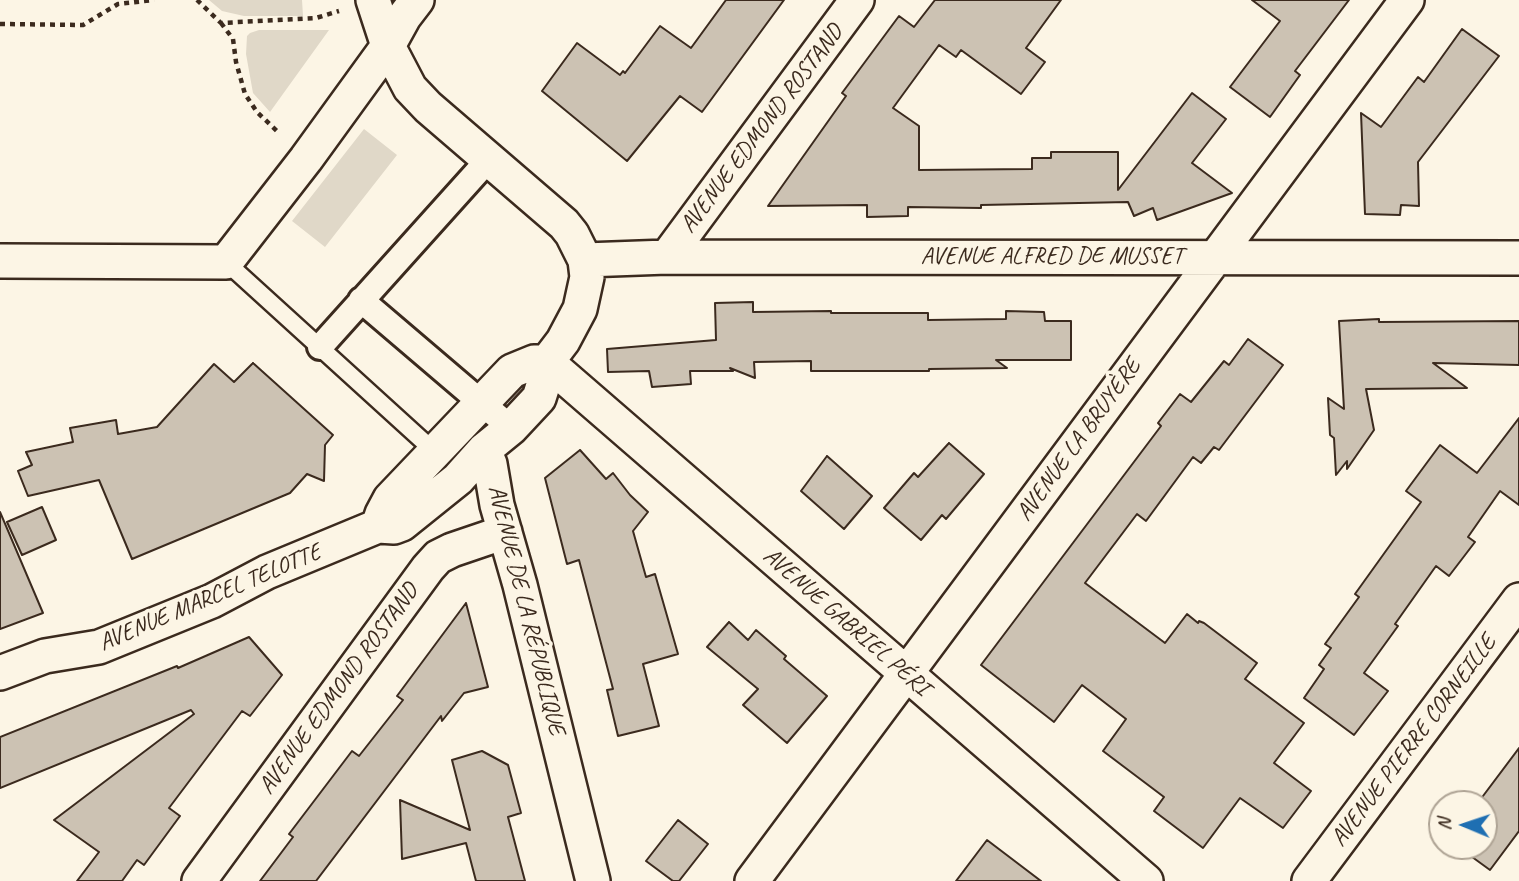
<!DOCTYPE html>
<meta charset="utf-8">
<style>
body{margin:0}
#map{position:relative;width:1519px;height:881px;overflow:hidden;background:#fcf5e5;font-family:Caveat,sans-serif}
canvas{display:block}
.north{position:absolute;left:1428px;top:790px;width:70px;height:70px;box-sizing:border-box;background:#fcf5e5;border:2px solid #afa495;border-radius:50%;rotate:272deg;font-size:19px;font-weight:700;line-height:28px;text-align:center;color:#3b2a1e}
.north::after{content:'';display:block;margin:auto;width:24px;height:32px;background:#1f6fb2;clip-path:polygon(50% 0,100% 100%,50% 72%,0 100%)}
</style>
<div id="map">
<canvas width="1519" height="881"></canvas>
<div class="north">N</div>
</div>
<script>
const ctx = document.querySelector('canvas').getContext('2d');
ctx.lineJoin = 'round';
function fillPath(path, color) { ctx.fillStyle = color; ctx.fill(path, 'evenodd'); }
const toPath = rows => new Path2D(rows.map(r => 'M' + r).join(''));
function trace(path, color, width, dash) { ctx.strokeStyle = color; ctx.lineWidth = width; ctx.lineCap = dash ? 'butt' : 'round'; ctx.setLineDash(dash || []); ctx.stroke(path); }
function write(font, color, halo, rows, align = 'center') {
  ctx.font = font + ' Caveat,sans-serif'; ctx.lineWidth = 7; ctx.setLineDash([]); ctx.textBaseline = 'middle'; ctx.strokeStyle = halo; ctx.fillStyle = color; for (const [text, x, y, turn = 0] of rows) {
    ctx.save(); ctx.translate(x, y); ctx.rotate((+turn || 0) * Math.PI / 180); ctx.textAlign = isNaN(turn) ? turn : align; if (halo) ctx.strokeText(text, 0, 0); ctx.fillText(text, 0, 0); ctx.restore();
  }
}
const green = toPath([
 [209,0,302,0,303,16,244,16,222,11],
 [259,30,329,30,270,112,253,93,246,54,247,36,250,33],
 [364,129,397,155,325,247,292,221]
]);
const building = toPath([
 [726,0,784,0,702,112,680,96,627,161,542,91,577,43,620,75,623,71,625,73,660,26,691,48,726,0],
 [935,0,1061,0,1026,48,1045,62,1021,94,961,50,956,57,939,45,893,108,919,126,919,170,1032,169,1032,158,1051,158,1051,152,1118,152,1118,190,1192,93,1226,119,1192,163,1232,193,1157,220,1153,208,1134,216,1128,202,981,205,981,208,908,207,908,216,867,217,867,205,768,206,846,96,842,93,899,16,914,27,935,0],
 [1252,0,1349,0,1295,71,1300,75,1270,117,1230,87,1280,21,1252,0],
 [1462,29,1499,56,1418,162,1419,206,1401,205,1400,215,1365,214,1361,113,1381,127,1418,77,1424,82,1462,29],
 [753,302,753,312,831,311,831,313,928,313,928,320,1006,319,1006,311,1044,312,1045,321,1071,321,1071,360,996,360,1007,368,929,369,929,371,811,371,811,361,754,362,755,378,730,368,733,371,690,371,691,384,652,387,649,371,608,372,607,349,716,340,715,303,753,302],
 [1379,319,1379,322,1519,321,1519,365,1433,363,1467,388,1366,389,1374,430,1347,469,1347,461,1336,475,1334,438,1330,435,1328,398,1344,409,1339,321,1379,319],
 [1248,339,1283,365,1219,450,1214,447,1201,463,1193,457,1146,521,1137,514,1085,583,1165,643,1187,614,1198,623,1199,621,1204,623,1257,663,1245,679,1304,723,1274,763,1311,791,1283,828,1240,798,1203,848,1154,811,1164,797,1103,751,1126,719,1082,685,1054,722,981,665,1161,426,1158,423,1180,394,1191,402,1224,361,1229,365,1248,339],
 [253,363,333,435,325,445,324,481,307,474,290,493,132,559,99,480,28,496,18,471,32,465,26,452,73,442,70,428,116,420,118,434,157,427,214,364,234,382,253,363],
 [1519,418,1519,505,1500,491,1468,537,1475,542,1449,576,1436,566,1395,624,1398,626,1364,673,1388,691,1354,735,1304,698,1324,669,1319,665,1331,648,1325,644,1359,597,1355,594,1421,502,1406,491,1440,445,1477,473,1519,418],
 [949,443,984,474,946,519,942,515,921,540,884,508,914,473,918,477,949,443],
 [580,450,606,479,613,473,630,495,648,512,633,531,646,577,655,574,678,654,643,664,659,726,618,736,607,690,613,689,579,560,567,564,545,478,580,450],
 [827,456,872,496,844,529,801,491,827,456],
 [42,507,56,540,22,555,7,522,42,507],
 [0,512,43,613,0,629,0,512],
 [466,603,488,687,464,693,442,721,441,716,316,881,260,881,293,837,289,834,352,751,359,756,403,700,397,696,466,603],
 [729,622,748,640,756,630,786,656,784,659,827,696,787,743,743,705,758,689,707,647,729,622],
 [249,637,282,675,250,716,242,711,169,808,180,816,144,865,137,860,122,881,77,881,99,852,54,820,194,714,191,710,0,788,0,737,177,666,178,668,249,637],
 [1519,748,1519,831,1490,870,1457,846,1484,846,1484,804,1477,804,1519,748],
 [482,751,508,765,521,813,508,817,525,881,476,881,466,843,402,859,400,800,470,830,452,760,482,751],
 [678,820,708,844,679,881,673,881,646,861,678,820],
 [987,840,1041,881,956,881,987,840]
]);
const path = toPath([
 [197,0,221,23,316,18,339,11],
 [221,23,233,39,236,62,245,94,257,112,280,134],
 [0,24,83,25,118,4,154,0]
]);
const service = toPath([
 [226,262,435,452]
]);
const pedestrian = toPath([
 [361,300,511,428],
 [320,347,488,160]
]);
const minor = toPath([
 [667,257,857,0],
 [585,260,667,257,1519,258],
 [0,261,226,262,306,159,388,46,404,17,417,0],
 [547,362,1146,881],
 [484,450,490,464,497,505,520,585,593,881],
 [378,526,382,514,390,499,512,371,534,362,547,362],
 [0,673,45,656,99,647,212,601,267,572,378,526,394,527,402,524,458,479,484,450,511,428,539,398,546,376,547,362,563,341,580,309,587,277,585,260,572,234,564,224,428,107,410,88,388,46,373,0],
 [199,881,428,568,438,557,452,550,505,532],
 [752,881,1407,0],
 [1309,881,1519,600]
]);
const streetNames = [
 ["AVENUE EDMOND ROSTAND",762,129,-53],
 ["AVENUE ALFRED DE MUSSET",1052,257],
 ["AVENUE LA BRUYÈRE",1079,440,-54],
 ["AVENUE MARCEL TELOTTE",210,598,-23],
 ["AVENUE DE LA RÉPUBLIQUE",526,610,76],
 ["AVENUE GABRIEL PÉRI",846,622,41],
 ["AVENUE EDMOND ROSTAND",339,689,-54],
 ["AVENUE PIERRE CORNEILLE",1414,741,-53]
];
fillPath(green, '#e0d8c8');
fillPath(building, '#ccc2b3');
trace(building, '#3b2a1e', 2);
trace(service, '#3b2a1e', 21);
trace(pedestrian, '#3b2a1e', 30);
trace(minor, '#3b2a1e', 38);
trace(path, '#3b2a1e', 4.5, [5, 5]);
trace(service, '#fcf5e5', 16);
trace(pedestrian, '#fcf5e5', 24);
trace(minor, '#fcf5e5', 33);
write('24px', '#3b2a1e', '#fcf5e5', streetNames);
</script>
